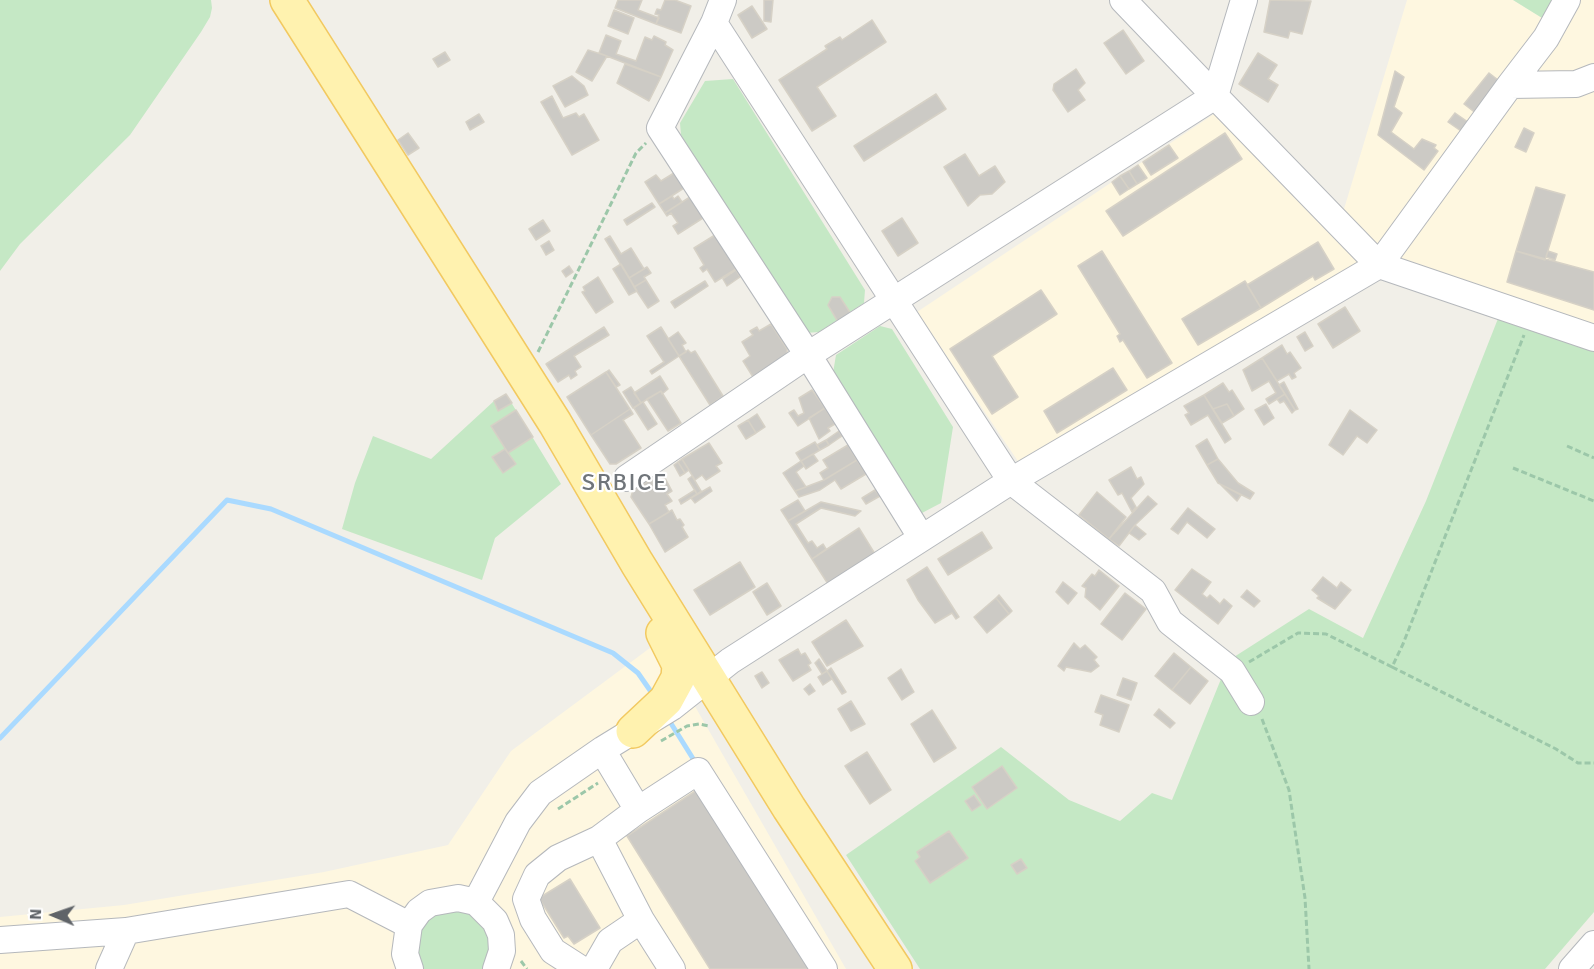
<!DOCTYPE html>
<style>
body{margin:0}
#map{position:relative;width:1594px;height:969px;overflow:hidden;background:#f1efe8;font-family:Signika,sans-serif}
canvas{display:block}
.north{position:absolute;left:24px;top:885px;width:60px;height:60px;-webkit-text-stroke:4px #fff;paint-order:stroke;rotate:272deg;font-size:16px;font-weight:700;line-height:24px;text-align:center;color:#5f6368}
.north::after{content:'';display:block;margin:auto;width:21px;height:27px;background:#5f6368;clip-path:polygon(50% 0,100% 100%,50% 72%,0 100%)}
</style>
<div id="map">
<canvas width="1594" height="969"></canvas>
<div class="north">N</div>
</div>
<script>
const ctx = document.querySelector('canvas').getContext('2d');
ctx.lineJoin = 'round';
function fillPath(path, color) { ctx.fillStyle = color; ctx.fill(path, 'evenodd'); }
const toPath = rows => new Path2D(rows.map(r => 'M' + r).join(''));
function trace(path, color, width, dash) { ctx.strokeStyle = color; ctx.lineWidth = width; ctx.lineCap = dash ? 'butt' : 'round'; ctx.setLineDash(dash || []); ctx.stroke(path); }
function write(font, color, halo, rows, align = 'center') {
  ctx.font = font + ' Signika,sans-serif'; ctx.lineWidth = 4.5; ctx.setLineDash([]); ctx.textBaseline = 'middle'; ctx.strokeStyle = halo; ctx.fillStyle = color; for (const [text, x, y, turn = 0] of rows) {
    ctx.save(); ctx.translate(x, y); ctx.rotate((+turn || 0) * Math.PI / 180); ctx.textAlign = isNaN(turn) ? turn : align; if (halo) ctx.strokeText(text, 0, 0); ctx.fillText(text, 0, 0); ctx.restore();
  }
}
const commercial = toPath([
 [1407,0,1513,0,1562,30,1577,0,1594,0,1594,348,1388,274,1032,482,917,312,1220,110,1225,92,1344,209],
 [658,642,846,969,0,969,0,917,124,905,324,872,448,845,511,751]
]);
const green = toPath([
 [0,0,211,0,212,8,210,17,201,32,130,135,20,244,0,271],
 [1513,0,1577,0,1563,31],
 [733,79,865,290,864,303,819,332,805,333,681,135,680,123,705,81],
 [1501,311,1594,348,1594,912,1545,969,920,969,846,855,1001,747,1069,800,1120,821,1152,793,1172,800,1221,679,1234,657,1309,609,1363,638,1426,501],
 [880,326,892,329,953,427,941,503,920,514,833,373,836,355],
 [506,394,561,484,495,538,482,580,342,529,355,483,373,436,431,459,494,401],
 [461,907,484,921,493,946,486,969,420,969,415,958,417,931,434,912]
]);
const stream = toPath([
 [667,717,697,765],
 [0,738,227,500,271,509,613,653,638,673,654,696]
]);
const building = toPath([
 [618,0,642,0,638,10,659,18,656,24,615,8,618,0],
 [665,0,675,0,691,6,681,33,656,24,659,15,655,14,657,9,661,10,665,0],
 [764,0,773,0,771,22,764,21,764,0],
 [1270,0,1311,1,1302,34,1290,31,1288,38,1264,32,1270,0],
 [752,6,767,29,752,38,738,15,752,6],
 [614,10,634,18,628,34,608,26,614,10],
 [872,20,886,42,817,87,836,116,812,131,779,80,827,49,825,46,840,37,842,40,872,20],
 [1123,30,1144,61,1126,74,1104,43,1123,30],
 [606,35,621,41,616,54,636,61,645,37,652,40,654,36,666,42,665,45,673,50,661,77,599,53,606,35],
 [588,50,607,56,592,81,576,72,588,50],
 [445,52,450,60,438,67,433,59,445,52],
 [1258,53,1277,65,1268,79,1278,85,1268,102,1239,84,1258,53],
 [625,64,661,77,649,101,617,83,625,64],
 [1076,69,1085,83,1078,90,1085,100,1068,112,1053,90,1054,84,1076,69],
 [1395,71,1404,77,1394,107,1402,113,1391,132,1414,149,1422,139,1436,145,1434,148,1438,151,1424,170,1378,135,1395,71],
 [1489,73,1502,83,1477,114,1464,104,1489,73],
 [572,76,584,86,588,95,565,107,553,86,572,76],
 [936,94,946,109,864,161,854,146,936,94],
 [552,96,563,118,576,113,579,117,584,114,599,140,572,155,541,102,552,96],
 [1455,113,1468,122,1461,131,1448,122,1455,113],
 [479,114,484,122,470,130,466,122,479,114],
 [1524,128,1534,133,1526,152,1515,147,1524,128],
 [408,133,419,148,408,155,398,140,408,133],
 [1225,133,1242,159,1123,236,1106,211,1225,133],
 [1169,145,1178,158,1151,175,1143,162,1169,145],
 [965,154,979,176,995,166,1005,182,992,194,980,195,968,206,944,167,965,154],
 [1138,165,1147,178,1137,184,1129,171,1138,165],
 [1129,171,1137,184,1129,189,1120,176,1129,171],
 [674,173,684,188,659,204,645,182,656,175,661,181,674,173],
 [1120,176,1129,189,1120,195,1112,182,1120,176],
 [1536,187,1565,195,1545,260,1516,251,1536,187],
 [672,196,674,199,678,196,682,202,665,213,659,204,672,196],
 [690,197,703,218,678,234,673,226,678,223,671,213,667,216,665,213,690,197],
 [652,203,655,207,627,225,624,220,652,203],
 [902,218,918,243,898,256,882,231,902,218],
 [543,220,550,231,536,240,529,229,543,220],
 [715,235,736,269,715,282,707,269,703,272,700,268,704,265,694,248,715,235],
 [610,236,621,254,631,248,644,269,629,278,605,239,610,236],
 [549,241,554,250,546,255,541,246,549,241],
 [1318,242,1334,269,1315,280,1313,276,1261,308,1247,285,1318,242],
 [1102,251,1172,363,1147,378,1123,340,1120,342,1117,336,1120,334,1078,266,1102,251],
 [1516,251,1594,272,1594,310,1507,282,1516,251],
 [1548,251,1557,254,1555,260,1546,257,1548,251],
 [621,264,637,291,629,295,613,269,621,264],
 [569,266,573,272,566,277,562,271,569,266],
 [647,267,651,273,644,277,646,280,634,287,629,278,647,267],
 [736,270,740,277,727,286,723,279,736,270],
 [598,277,613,302,596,313,582,292,585,291,583,287,598,277],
 [646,280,659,301,648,308,634,287,646,280],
 [705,281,708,286,675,308,671,302,705,281],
 [1245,281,1261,308,1198,345,1182,319,1245,281],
 [1041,290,1057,314,992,356,1018,397,992,414,950,349,1041,290],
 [832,297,840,297,851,314,838,322,828,305,832,297],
 [1345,307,1360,331,1333,348,1318,324,1345,307],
 [771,324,787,349,787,356,753,377,743,361,750,356,742,342,753,335,750,331,757,327,759,331,771,324],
 [604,327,609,335,574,356,581,367,575,371,577,375,571,379,569,375,558,382,546,364,604,327],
 [661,327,679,356,652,374,650,371,664,362,647,336,661,327],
 [678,332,686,343,682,345,686,352,679,356,668,339,678,332],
 [1305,332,1313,346,1305,351,1297,337,1305,332],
 [1282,345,1287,354,1290,352,1301,368,1294,373,1296,377,1292,379,1289,374,1277,381,1262,358,1282,345],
 [688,350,691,353,695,351,723,396,710,405,679,356,688,350],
 [1262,358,1285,394,1269,404,1266,399,1276,393,1269,381,1252,391,1243,370,1262,358],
 [1113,368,1127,390,1057,433,1044,411,1113,368],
 [609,370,620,385,616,387,606,372,609,370],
 [606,372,630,409,591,435,567,397,606,372],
 [660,376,668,389,662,394,661,391,641,403,634,393,660,376],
 [1284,382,1298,409,1295,410,1279,385,1284,382],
 [1223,383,1229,392,1232,390,1244,409,1234,416,1227,404,1213,409,1204,395,1223,383],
 [631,387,641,403,633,408,623,392,631,387],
 [812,390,825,408,798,426,789,413,794,410,798,416,804,413,799,398,812,390],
 [661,391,681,423,668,431,647,399,661,391],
 [506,394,512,403,498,411,494,401,506,394],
 [1285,394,1295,410,1292,413,1284,401,1280,403,1277,399,1285,394],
 [1204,395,1231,439,1225,443,1208,415,1191,425,1185,415,1189,413,1184,406,1204,395],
 [643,402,657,424,648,430,634,408,643,402],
 [1227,404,1234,416,1222,423,1213,409,1227,404],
 [1266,404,1274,418,1264,425,1255,410,1266,404],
 [825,408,835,424,828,428,830,431,819,439,809,418,825,408],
 [630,409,633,414,623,420,641,448,616,464,610,464,591,435,630,409],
 [516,410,533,437,508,453,491,426,516,410],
 [1350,410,1377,430,1367,443,1357,436,1343,455,1329,445,1350,410],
 [757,414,765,427,756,433,748,420,757,414],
 [748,420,756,433,746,439,738,426,748,420],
 [839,431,842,436,829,445,826,440,839,431],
 [1207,439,1218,459,1207,465,1196,446,1207,439],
 [826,440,829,445,820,450,817,445,826,440],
 [815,442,820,450,801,461,796,453,815,442],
 [709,443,722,463,716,466,720,471,706,480,702,475,695,480,682,459,709,443],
 [848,445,857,460,824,480,820,473,828,468,823,460,848,445],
 [505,449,516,464,503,473,492,457,505,449],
 [813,454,818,461,806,469,801,461,813,454],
 [682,459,689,470,685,473,678,462,682,459],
 [1218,459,1238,483,1254,493,1250,499,1218,483,1207,465,1218,459],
 [857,460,866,474,841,489,835,480,820,490,799,497,795,491,824,480,857,460],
 [801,461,804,466,796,472,806,487,795,491,783,473,801,461],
 [678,462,685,473,680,476,674,465,678,462],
 [1131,467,1137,479,1141,477,1144,484,1131,498,1136,507,1132,512,1122,493,1118,495,1109,480,1131,467],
 [656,476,659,481,665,478,672,491,667,494,672,501,665,505,669,512,649,524,631,497,633,490,656,476],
 [692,476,701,491,697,494,688,479,692,476],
 [1220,484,1241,495,1237,501,1220,484],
 [710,487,712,491,695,503,691,498,710,487],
 [695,490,697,494,681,504,679,500,695,490],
 [875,490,880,496,866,504,862,498,875,490],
 [1097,492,1126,517,1109,539,1079,515,1097,492],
 [1148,496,1157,504,1135,525,1119,546,1109,539,1148,496],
 [798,500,805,511,788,521,781,510,798,500],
 [821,502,861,511,855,516,821,508,796,524,808,543,812,541,817,548,823,544,826,549,812,559,788,521,821,502],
 [1188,508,1215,529,1207,538,1187,522,1178,534,1171,529,1188,508],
 [672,510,677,520,680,519,684,525,682,527,688,537,665,552,649,524,672,510],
 [1135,525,1146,534,1139,540,1129,533,1135,525],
 [859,528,875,554,828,584,812,559,859,528],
 [982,532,992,548,948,575,938,559,982,532],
 [740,562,755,587,710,615,694,590,740,562],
 [927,567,959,617,956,619,952,613,935,623,918,600,907,580,927,567],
 [1192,569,1211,582,1202,594,1207,598,1210,595,1220,604,1224,599,1232,606,1218,624,1175,590,1192,569],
 [1099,570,1119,586,1100,610,1085,597,1086,588,1082,586,1092,574,1095,576,1099,570],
 [1323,577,1337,588,1341,582,1351,590,1335,609,1317,598,1319,596,1312,590,1323,577],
 [1063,582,1077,593,1068,604,1056,592,1063,582],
 [767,583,781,606,767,615,753,592,767,583],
 [1247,590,1260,601,1254,607,1241,597,1247,590],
 [1125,593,1146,609,1122,640,1101,624,1125,593],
 [999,595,1012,611,1009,614,996,598,999,595],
 [996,598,1009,614,987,633,974,617,996,598],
 [846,620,863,646,827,666,812,642,846,620],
 [1074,643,1080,649,1085,645,1097,657,1094,660,1099,666,1091,672,1066,667,1064,671,1058,666,1074,643],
 [798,649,801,655,805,653,811,663,808,665,811,670,793,681,779,660,798,649],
 [1174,653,1191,667,1172,690,1155,676,1174,653],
 [819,659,827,671,822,674,815,663,819,659],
 [1191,667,1208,681,1190,704,1172,690,1191,667],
 [831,668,846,692,842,694,827,671,831,668],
 [901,669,914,692,902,700,888,678,901,669],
 [827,671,832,679,823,685,818,677,827,671],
 [762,672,769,683,762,688,755,676,762,672],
 [1123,678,1137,683,1131,700,1117,695,1123,678],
 [810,684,815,691,809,695,804,689,810,684],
 [1101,695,1129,705,1119,732,1100,725,1103,715,1095,712,1101,695],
 [851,701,865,724,851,731,838,709,851,701],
 [1159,709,1175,723,1170,728,1154,715,1159,709],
 [932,710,956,748,934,762,911,724,932,710],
 [867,752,891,790,870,804,845,766,867,752],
 [1002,766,1017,788,987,809,972,787,1002,766],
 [700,788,812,969,710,969,627,836,700,788],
 [974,795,981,805,972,811,965,801,974,795],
 [949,831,968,858,930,883,915,861,920,857,917,852,949,831],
 [1021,859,1027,868,1017,874,1011,865,1021,859],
 [570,879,600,928,574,944,568,936,564,938,539,898,570,879]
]);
const path = toPath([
 [538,352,636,153,646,143],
 [1567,446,1594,458],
 [1513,468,1594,501],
 [1249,662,1298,633,1326,634,1392,667,1403,644,1524,335],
 [1392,667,1556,749,1578,763,1594,763],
 [1262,719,1289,790,1305,898,1309,969],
 [661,741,687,726,699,724,709,726],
 [558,809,598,783],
 [521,961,527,969]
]);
const minor = toPath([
 [1123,0,1215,96,1244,0],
 [714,23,723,0],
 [1510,85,1546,38,1567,0],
 [627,478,808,355,1215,96,1379,265,1594,338],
 [921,537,808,355,660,128,714,23,1011,481,1153,591,1170,622,1232,671,1251,702],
 [602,750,638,810],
 [476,902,518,822,540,793,602,750,672,707,730,661,1011,481,1379,265,1510,85,1576,84,1594,77],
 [641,920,599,839,638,810,698,771,824,969],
 [0,940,126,931],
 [109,969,126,931,349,894,409,925],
 [410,969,405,954,409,925,419,911,430,903,458,898,476,902,495,921,501,935,502,951,496,969],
 [581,969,553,951,533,919,526,899,537,875,558,858,599,839],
 [594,969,610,941,641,920,672,969],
 [1572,969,1594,944]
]);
const major = toPath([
 [287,0,555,423,637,563,789,808,895,969],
 [633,731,666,700,678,678,679,665,663,633]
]);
const quarterNames = [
 ["SRBICE",625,484]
];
fillPath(commercial, '#fef7e0');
fillPath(green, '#c5e8c5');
trace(stream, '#aadaff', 5);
fillPath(building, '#cccac5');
trace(building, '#d6d1c6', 1.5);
trace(minor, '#b5b8bc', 28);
trace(major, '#f2c960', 36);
trace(path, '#9cc7a9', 3, [6, 3]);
trace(minor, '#fff', 26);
trace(major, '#fff2af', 33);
ctx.letterSpacing = '1.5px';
write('24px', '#70757a', '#fff', quarterNames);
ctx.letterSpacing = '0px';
</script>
